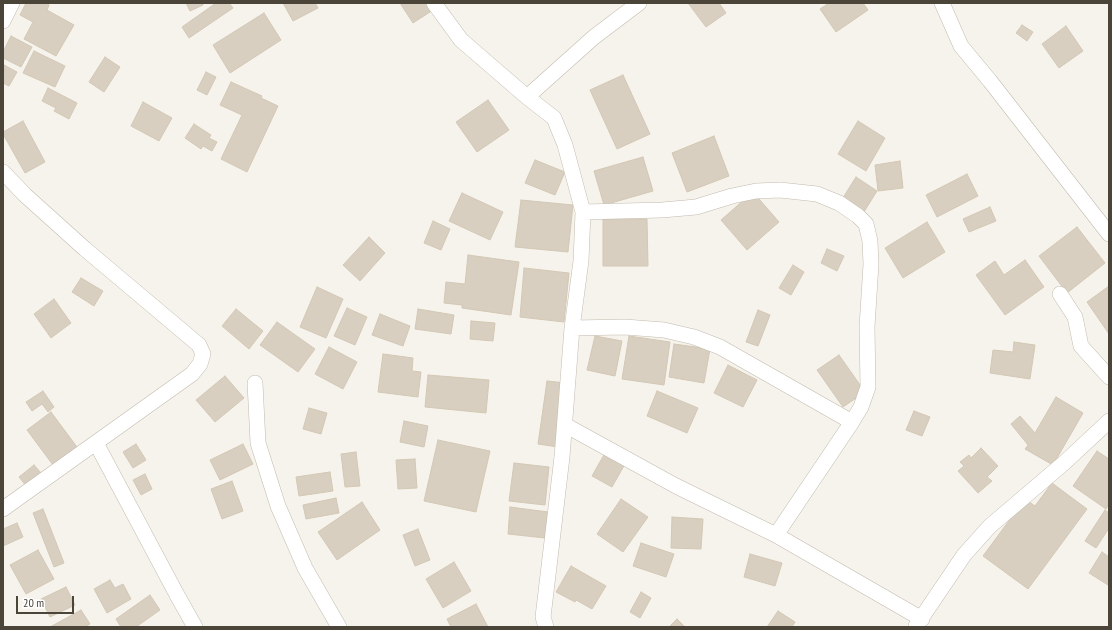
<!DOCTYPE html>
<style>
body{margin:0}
#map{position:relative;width:1112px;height:630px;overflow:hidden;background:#f6f3ec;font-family:"PT Sans Narrow",sans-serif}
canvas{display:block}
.frame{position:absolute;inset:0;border:4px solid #4b4439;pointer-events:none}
.scale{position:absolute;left:16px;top:596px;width:58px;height:18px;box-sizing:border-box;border:2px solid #4b4439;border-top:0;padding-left:5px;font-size:12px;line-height:14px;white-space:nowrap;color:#4b4439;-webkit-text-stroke:3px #fff;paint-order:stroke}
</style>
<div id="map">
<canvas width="1112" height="630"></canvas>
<div class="frame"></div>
<div class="scale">20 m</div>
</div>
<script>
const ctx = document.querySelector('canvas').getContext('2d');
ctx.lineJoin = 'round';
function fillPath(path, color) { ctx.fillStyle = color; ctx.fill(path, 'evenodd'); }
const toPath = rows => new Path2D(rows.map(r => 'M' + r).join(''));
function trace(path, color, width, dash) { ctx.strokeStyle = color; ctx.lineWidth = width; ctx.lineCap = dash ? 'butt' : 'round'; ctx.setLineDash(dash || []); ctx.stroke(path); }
const building = toPath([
 [26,3,46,3,49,5,47,10,74,25,56,56,24,39,33,22,20,15,26,3],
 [186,3,203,3,203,5,190,11,186,3],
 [216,3,229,3,233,8,189,38,182,27,216,3],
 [283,3,315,3,318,8,293,21,283,3],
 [400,3,428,3,433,10,413,23,400,3],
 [688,3,719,3,726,13,706,27,688,3],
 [829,3,863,3,868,10,836,32,820,9,829,3],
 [264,13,281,40,230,73,213,45,264,13],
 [1022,25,1033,32,1027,41,1016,33,1022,25],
 [1066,26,1083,51,1059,68,1042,44,1066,26],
 [11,36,32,47,21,67,3,58,3,52,11,36],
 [34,51,65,66,55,87,23,73,34,51],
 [105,57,120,67,104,92,89,82,105,57],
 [4,65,17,72,9,86,3,83,4,65],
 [206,72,216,77,207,95,197,90,206,72],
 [623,75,650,134,617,149,590,90,623,75],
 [231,82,262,96,261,98,278,106,247,172,221,159,242,115,220,105,231,82],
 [48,88,77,103,69,119,54,111,56,108,42,101,48,88],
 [488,100,509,130,477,152,456,122,488,100],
 [143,102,172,118,159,141,131,126,143,102],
 [23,121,45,162,25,173,3,134,3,132,23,121],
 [858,121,885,138,866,171,838,154,858,121],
 [194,124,211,135,209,138,217,142,212,151,203,146,201,149,185,138,194,124],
 [714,136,729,176,687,192,672,153,714,136],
 [643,157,653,191,604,205,594,171,643,157],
 [535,160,565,172,555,195,525,183,535,160],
 [900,161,903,188,878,191,875,165,900,161],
 [967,174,978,196,937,217,926,195,967,174],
 [856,177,877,191,862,215,841,201,856,177],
 [753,192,779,222,747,250,721,220,753,192],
 [462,193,503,212,490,240,449,221,462,193],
 [521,200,573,205,568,252,515,247,521,200],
 [990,207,996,221,969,232,963,219,990,207],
 [603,219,647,219,648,266,603,266,603,219],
 [433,221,450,229,441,250,424,243,433,221],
 [927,222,945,252,903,278,885,248,927,222],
 [1077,227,1105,263,1067,293,1039,256,1077,227],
 [369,237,385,253,360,281,343,265,369,237],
 [827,249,844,256,837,271,821,263,827,249],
 [468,255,519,262,511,315,462,308,462,305,444,303,446,282,465,284,468,255],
 [1025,260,1044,287,1005,315,976,275,995,261,1004,275,1025,260],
 [793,265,804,272,791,295,779,288,793,265],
 [524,268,569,273,564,322,520,317,524,268],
 [81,278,103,291,94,306,72,292,81,278],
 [1109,286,1109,334,1087,302,1109,286],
 [317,287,343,299,326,338,300,327,317,287],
 [54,299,71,323,51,338,34,314,54,299],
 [347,308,367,317,355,345,334,336,347,308],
 [236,309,263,331,249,349,222,326,236,309],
 [418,309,454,315,451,334,415,329,418,309],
 [758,310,770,315,758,346,746,342,758,310],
 [380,314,410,326,403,346,372,335,380,314],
 [471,321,495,323,493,341,470,339,471,321],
 [277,322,315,349,298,372,260,345,277,322],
 [595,336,622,341,615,376,587,370,595,336],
 [629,336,670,342,664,385,622,379,629,336],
 [1014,342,1035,345,1030,379,990,373,993,350,1013,352,1014,342],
 [674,344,710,349,704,383,669,377,674,344],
 [329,347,357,362,343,389,315,374,329,347],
 [383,354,413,358,412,371,421,372,418,397,378,392,383,354],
 [839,355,865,392,843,407,817,370,839,355],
 [728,365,757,380,743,407,714,393,728,365],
 [428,375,489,380,486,413,425,407,428,375],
 [225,376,244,398,215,422,196,400,225,376],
 [547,381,566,383,558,447,538,444,547,381],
 [43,391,54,407,48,412,42,404,32,411,26,402,43,391],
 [657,391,698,408,687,433,647,416,657,391],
 [1056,397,1083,413,1053,465,1025,449,1028,445,1011,424,1020,416,1035,433,1056,397],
 [309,408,327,413,321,434,303,429,309,408],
 [914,411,930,417,922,436,906,430,914,411],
 [51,412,77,447,53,465,27,430,51,412],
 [404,421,428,426,424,447,400,442,404,421],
 [438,440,490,451,476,512,424,501,438,440],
 [136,444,146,460,133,468,123,452,136,444],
 [243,444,253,464,220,480,210,460,243,444],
 [981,448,998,466,987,477,992,481,978,493,958,471,964,466,960,462,969,455,971,458,981,448],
 [1097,451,1109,459,1109,504,1106,509,1073,486,1097,451],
 [356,452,360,486,345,487,341,454,356,452],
 [605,453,625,464,612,487,592,476,605,453],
 [415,459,417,488,398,489,396,460,415,459],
 [514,463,549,467,545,505,509,501,514,463],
 [34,465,42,474,27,487,19,477,34,465],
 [330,472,333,491,299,496,296,477,330,472],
 [145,474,152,489,141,495,133,480,145,474],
 [232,481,243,511,222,519,211,489,232,481],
 [1052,483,1087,509,1028,589,983,556,1025,499,1035,506,1052,483],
 [336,498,339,513,306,519,303,505,336,498],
 [621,499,648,517,623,552,597,534,621,499],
 [362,502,380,530,337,560,318,532,362,502],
 [510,507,548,512,545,538,508,534,510,507],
 [43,509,64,563,54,567,33,513,43,509],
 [1105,510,1109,513,1109,528,1096,548,1085,541,1105,510],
 [672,517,703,519,701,549,671,548,672,517],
 [17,523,23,537,3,546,3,529,17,523],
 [418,529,430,560,415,566,403,535,418,529],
 [641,543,674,554,666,577,633,566,641,543],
 [38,550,54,579,26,594,10,565,38,550],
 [1102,552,1109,557,1108,585,1089,573,1102,552],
 [750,554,782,563,775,586,744,577,750,554],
 [454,562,471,591,443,608,426,579,454,562],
 [571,566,606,586,592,609,576,600,575,602,556,592,571,566],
 [110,580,115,588,123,584,131,599,107,613,94,589,110,580],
 [66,587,75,605,50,617,41,599,66,587],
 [641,592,651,598,640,618,630,612,641,592],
 [150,595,160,610,136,627,121,627,116,619,150,595],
 [476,604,488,627,451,627,447,619,476,604],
 [81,610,90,624,85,627,50,627,81,610],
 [778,611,795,622,792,627,767,627,778,611],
 [677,619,685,627,669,627,677,619]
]);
const minor = toPath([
 [434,3,461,40,527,97,554,118,565,145,583,212,581,261,572,328,562,457,543,617,546,627],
 [942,3,961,46,990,81,1109,234],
 [3,21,12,3],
 [527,97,594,37,639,3],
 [3,172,25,195,85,249,199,345,203,354,200,364,192,374,3,509],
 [583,212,662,210,696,207,732,196,756,191,780,190,817,194,839,203,858,216,866,224,870,241,871,264,867,327,868,387,861,407,852,422,776,535],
 [1060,294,1075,317,1081,346,1109,377],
 [572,328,625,327,664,330,694,337,720,347,852,422],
 [255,383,258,443,278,506,305,568,339,627],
 [565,425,676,486,776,535,922,619],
 [96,443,177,595,195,627],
 [916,626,964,555,990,526,1064,463,1109,421]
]);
fillPath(building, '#d8cfc1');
trace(building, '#d3c7b4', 1);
trace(minor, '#c2bbae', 16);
trace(minor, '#fff', 15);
</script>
